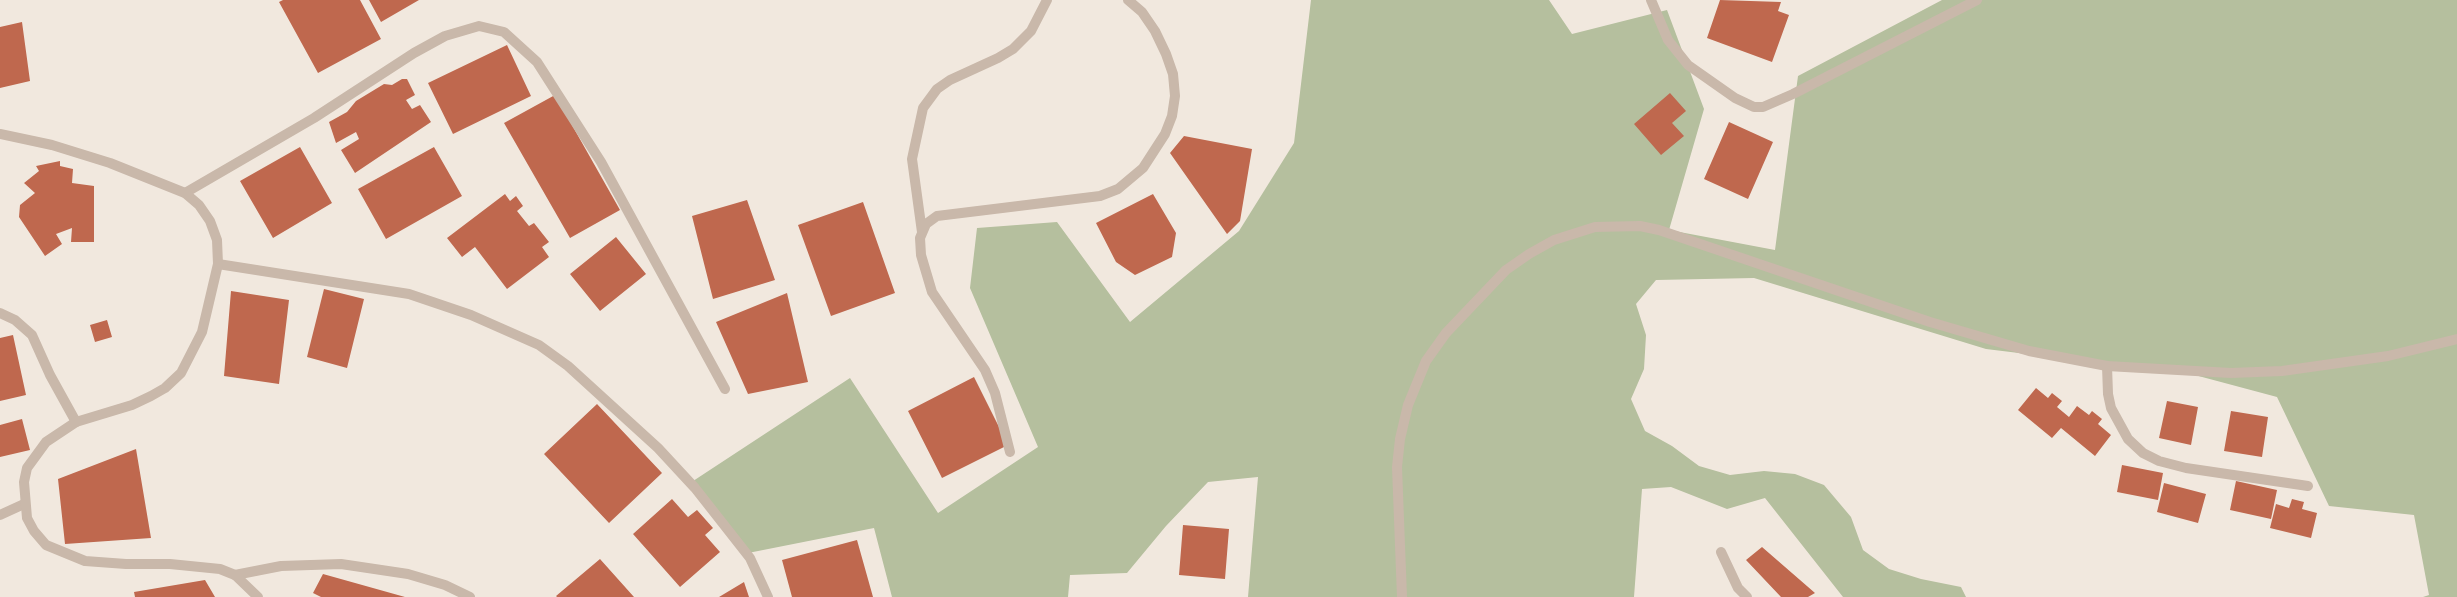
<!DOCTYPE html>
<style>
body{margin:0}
canvas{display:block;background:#f1e8de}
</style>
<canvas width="2457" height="597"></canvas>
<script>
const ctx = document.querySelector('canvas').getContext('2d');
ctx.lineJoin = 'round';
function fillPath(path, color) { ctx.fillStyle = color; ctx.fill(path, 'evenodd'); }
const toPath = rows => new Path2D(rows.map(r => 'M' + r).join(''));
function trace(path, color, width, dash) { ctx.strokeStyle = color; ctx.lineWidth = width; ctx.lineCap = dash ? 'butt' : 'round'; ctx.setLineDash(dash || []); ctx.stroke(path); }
const green = toPath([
 [1311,0,1549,0,1572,34,1667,10,1704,109,1669,230,1775,250,1798,76,1942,0,2457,0,2457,597,2423,597,2429,595,2414,515,2329,506,2277,397,2191,374,1986,349,1754,278,1656,280,1636,304,1646,335,1644,369,1631,399,1645,431,1672,446,1699,466,1730,475,1764,471,1795,474,1824,485,1851,517,1863,550,1889,569,1921,579,1961,587,1966,597,1843,597,1765,498,1727,509,1671,487,1642,489,1634,597,1248,597,1258,477,1208,482,1166,526,1127,573,1070,575,1068,597,892,597,874,528,743,554,687,485,850,378,938,513,1038,447,970,288,977,228,1057,222,1130,322,1239,231,1294,143]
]);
const building = toPath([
 [283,0,360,0,381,39,318,73,279,2],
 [369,0,419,0,381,22],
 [1720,0,1781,2,1778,11,1789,15,1772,62,1707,38],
 [22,22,30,81,0,88,0,27],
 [507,45,531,96,453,134,428,83],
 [402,79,407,79,415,95,406,100,412,109,420,105,431,122,355,173,341,150,359,139,356,132,336,143,329,122,347,112,356,101,384,84,392,85],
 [1670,93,1686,111,1672,123,1684,136,1661,155,1634,124],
 [555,95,620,210,570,238,504,123],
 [1729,122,1773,142,1748,199,1704,179],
 [1184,136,1252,149,1240,221,1227,234,1170,153],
 [300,147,332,203,273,238,240,181],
 [434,147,462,196,386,239,358,189],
 [60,161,60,166,73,169,72,183,94,186,94,242,71,242,72,228,56,234,62,244,45,256,19,217,20,205,35,193,24,183,39,171,36,166],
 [505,194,510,201,516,196,523,206,517,211,529,226,534,223,549,242,542,247,549,257,507,289,475,247,462,257,447,238],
 [1153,194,1176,233,1172,257,1135,275,1116,262,1096,223],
 [747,200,775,280,713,299,692,216],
 [863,202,895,293,831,316,798,225],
 [616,237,646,274,600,311,570,274],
 [324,289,364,299,347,368,307,357],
 [231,291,289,300,279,384,224,376],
 [787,293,808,382,748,394,716,322],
 [107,320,112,337,95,342,90,325],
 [13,335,26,395,0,401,0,338],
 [974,377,1008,445,942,478,908,411],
 [2036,388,2048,398,2052,393,2062,401,2057,407,2069,417,2077,406,2089,415,2092,411,2102,419,2098,424,2111,435,2095,456,2061,428,2052,438,2018,410],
 [2167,401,2198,407,2191,445,2159,438],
 [597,404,662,473,609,523,544,454],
 [2231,411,2268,417,2262,457,2224,451],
 [22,419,30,450,0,457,0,425],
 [136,449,151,538,65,544,58,479],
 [2122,465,2163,473,2158,500,2117,492],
 [2236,481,2277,490,2271,519,2230,510],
 [2164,483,2206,494,2198,523,2157,512],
 [672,499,688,517,697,510,713,528,705,535,720,552,680,587,633,534],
 [2292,499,2304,502,2302,509,2317,513,2311,538,2270,528,2276,504,2289,508],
 [1183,525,1229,529,1225,579,1179,575],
 [857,540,873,597,792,597,782,560],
 [1762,547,1815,593,1808,597,1781,597,1746,560],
 [600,559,634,597,557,597,556,596],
 [323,574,405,597,321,597,313,593],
 [205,580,215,597,135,597,134,592],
 [744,582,749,597,719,597]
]);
const service = toPath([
 [1721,552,1738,588,1747,597]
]);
const minor = toPath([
 [1651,0,1668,40,1688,65,1735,98,1754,107,1763,107,1793,94,1977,0],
 [185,193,314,118,414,53,445,36,479,26,504,32,537,62,601,162,725,389],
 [922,232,912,159,923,108,937,89,950,80,998,58,1013,49,1031,31,1047,0],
 [218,264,409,294,471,315,539,345,568,366,658,448,695,488,750,558,768,597],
 [0,313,15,320,32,335,50,375,76,422],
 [2107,366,2108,394,2111,408,2128,439,2143,453,2159,461,2186,468,2308,486],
 [1010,452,995,393,985,370,932,292,921,255,920,238,926,224,937,216,1100,196,1118,189,1143,168,1165,134,1172,116,1175,96,1173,74,1166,54,1155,31,1142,12,1128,0],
 [0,515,24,504],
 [235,575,281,566,341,564,408,574,445,585,470,597]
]);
const tertiary = toPath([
 [0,134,52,145,110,163,185,193,199,205,210,221,217,240,218,264,202,332,181,373,165,388,151,396,132,405,76,422,46,442,27,468,24,482,27,518,34,531,46,545,85,561,126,564,170,564,220,569,235,575,258,597],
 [1402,597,1397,467,1400,439,1408,405,1426,361,1446,333,1506,270,1529,254,1554,240,1595,227,1640,226,1659,230,1930,322,2029,351,2107,366,2231,373,2282,371,2388,356,2457,339]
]);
fillPath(green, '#b5bf9e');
fillPath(building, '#bf684e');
trace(service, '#c9b8aa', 10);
trace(minor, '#c9b8aa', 10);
trace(tertiary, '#c9b8aa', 10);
</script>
